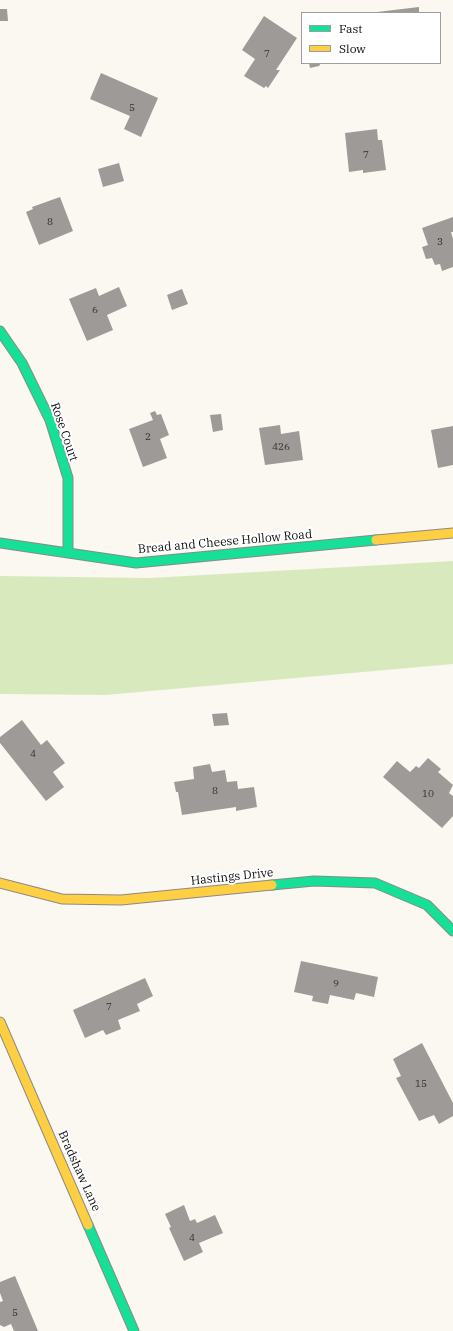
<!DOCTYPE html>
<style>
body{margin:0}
#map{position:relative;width:453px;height:1331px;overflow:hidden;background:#fbf8f1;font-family:"IBM Plex Serif",serif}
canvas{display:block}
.legend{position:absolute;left:301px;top:12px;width:140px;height:52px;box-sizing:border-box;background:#fff;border:1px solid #9e9e9e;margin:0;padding:5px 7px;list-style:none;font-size:12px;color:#0d0d0d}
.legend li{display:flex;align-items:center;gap:8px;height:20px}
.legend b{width:20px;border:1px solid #9e9e9e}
</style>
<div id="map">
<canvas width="453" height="1331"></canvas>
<ul class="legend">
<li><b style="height:5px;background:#16e098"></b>Fast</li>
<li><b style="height:5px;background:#ffcf43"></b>Slow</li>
</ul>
</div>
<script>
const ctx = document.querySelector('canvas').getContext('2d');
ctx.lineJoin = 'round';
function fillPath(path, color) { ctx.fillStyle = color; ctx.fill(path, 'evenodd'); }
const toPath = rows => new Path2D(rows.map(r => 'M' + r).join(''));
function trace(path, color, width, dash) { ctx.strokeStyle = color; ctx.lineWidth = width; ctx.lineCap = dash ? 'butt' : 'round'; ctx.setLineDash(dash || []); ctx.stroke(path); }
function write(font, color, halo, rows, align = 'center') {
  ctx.font = font + ' "IBM Plex Serif",serif'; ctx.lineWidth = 4; ctx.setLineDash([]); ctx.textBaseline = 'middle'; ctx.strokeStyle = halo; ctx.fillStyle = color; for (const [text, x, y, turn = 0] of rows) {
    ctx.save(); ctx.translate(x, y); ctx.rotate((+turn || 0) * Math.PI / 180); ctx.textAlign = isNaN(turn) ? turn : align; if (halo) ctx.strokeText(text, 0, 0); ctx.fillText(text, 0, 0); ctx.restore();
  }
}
const forest = toPath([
 [453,561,453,664,106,695,0,694,0,576,150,578]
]);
const building = toPath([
 [419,7,419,13,377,13,377,12],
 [0,9,7,9,8,21,0,21],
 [264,16,297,38,276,70,280,70,268,88,266,86,264,88,244,76,255,59,242,50],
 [309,63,321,63,319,66,310,68],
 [101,73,158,98,141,137,124,129,130,116,90,99],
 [377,129,378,140,382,140,386,170,363,173,363,170,349,172,345,133],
 [119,163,124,181,103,187,98,169],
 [60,197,73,231,39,245,26,212,33,209,32,207],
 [453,217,453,232,451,232,453,239,453,267,442,271,440,264,435,265,432,258,426,259,422,247,428,245,422,228],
 [119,287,127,306,107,315,113,330,87,341,69,299,96,288,99,296],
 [182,289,188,304,172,310,167,295],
 [155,411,157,415,161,414,169,435,160,439,167,458,143,467,129,429,153,420,150,413],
 [221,414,223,430,213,432,210,415],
 [280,425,281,434,299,431,303,460,265,465,259,428],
 [453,426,453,465,438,468,431,430],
 [227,713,229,725,214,726,212,714],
 [22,720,41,745,47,740,65,763,53,772,64,787,46,801,0,743,0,737],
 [428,758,441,769,438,772,453,785,449,793,453,796,453,816,442,828,383,777,397,761,410,772,416,766,419,768],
 [210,764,212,772,225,770,227,782,237,781,238,789,254,787,257,807,236,811,236,807,182,815,178,792,176,792,174,782,194,779,193,767],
 [301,961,378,977,374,997,356,993,354,1000,330,995,328,1004,312,1001,313,996,294,992],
 [145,978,153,996,137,1004,140,1011,118,1020,121,1029,106,1035,103,1030,85,1038,73,1010],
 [422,1043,453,1103,453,1116,439,1124,434,1115,419,1121,396,1078,401,1076,393,1059],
 [184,1205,190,1221,195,1219,197,1223,215,1215,223,1233,199,1243,203,1252,184,1261,169,1228,171,1227,165,1214],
 [15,1276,38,1331,14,1331,11,1324,4,1327,0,1325,0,1302,3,1301,0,1293,0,1282]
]);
const fast = toPath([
 [0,331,22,363,50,420,68,478,68,552],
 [0,543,136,563,376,540],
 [272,885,314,881,375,883,427,905,453,931],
 [88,1225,134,1331]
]);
const slow = toPath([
 [376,540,453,533],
 [0,883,62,899,121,900,272,885],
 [0,1022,88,1225]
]);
const numberNames = [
 ["7",267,54],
 ["5",132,108],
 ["7",366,155],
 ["8",50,222],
 ["3",440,242],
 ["6",95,310],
 ["2",148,437],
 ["426",281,447],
 ["4",33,754],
 ["8",215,791],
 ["10",428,794],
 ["9",336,984],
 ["7",109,1007],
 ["15",421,1084],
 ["4",192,1238],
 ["5",15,1313]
];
const streetNames = [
 ["Rose Court",64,432,71],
 ["Bread and Cheese Hollow Road",225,542,-5],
 ["Hastings Drive",232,877,-6],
 ["Bradshaw Lane",79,1171,66]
];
fillPath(forest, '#d8eabd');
fillPath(building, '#9e9a97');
trace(fast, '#8b8986', 11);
trace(slow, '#8b8986', 11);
trace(fast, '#16e098', 9);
trace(slow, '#ffcf43', 9);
write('10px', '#313030', null, numberNames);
write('12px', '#0d0d0d', '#fff', streetNames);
</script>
